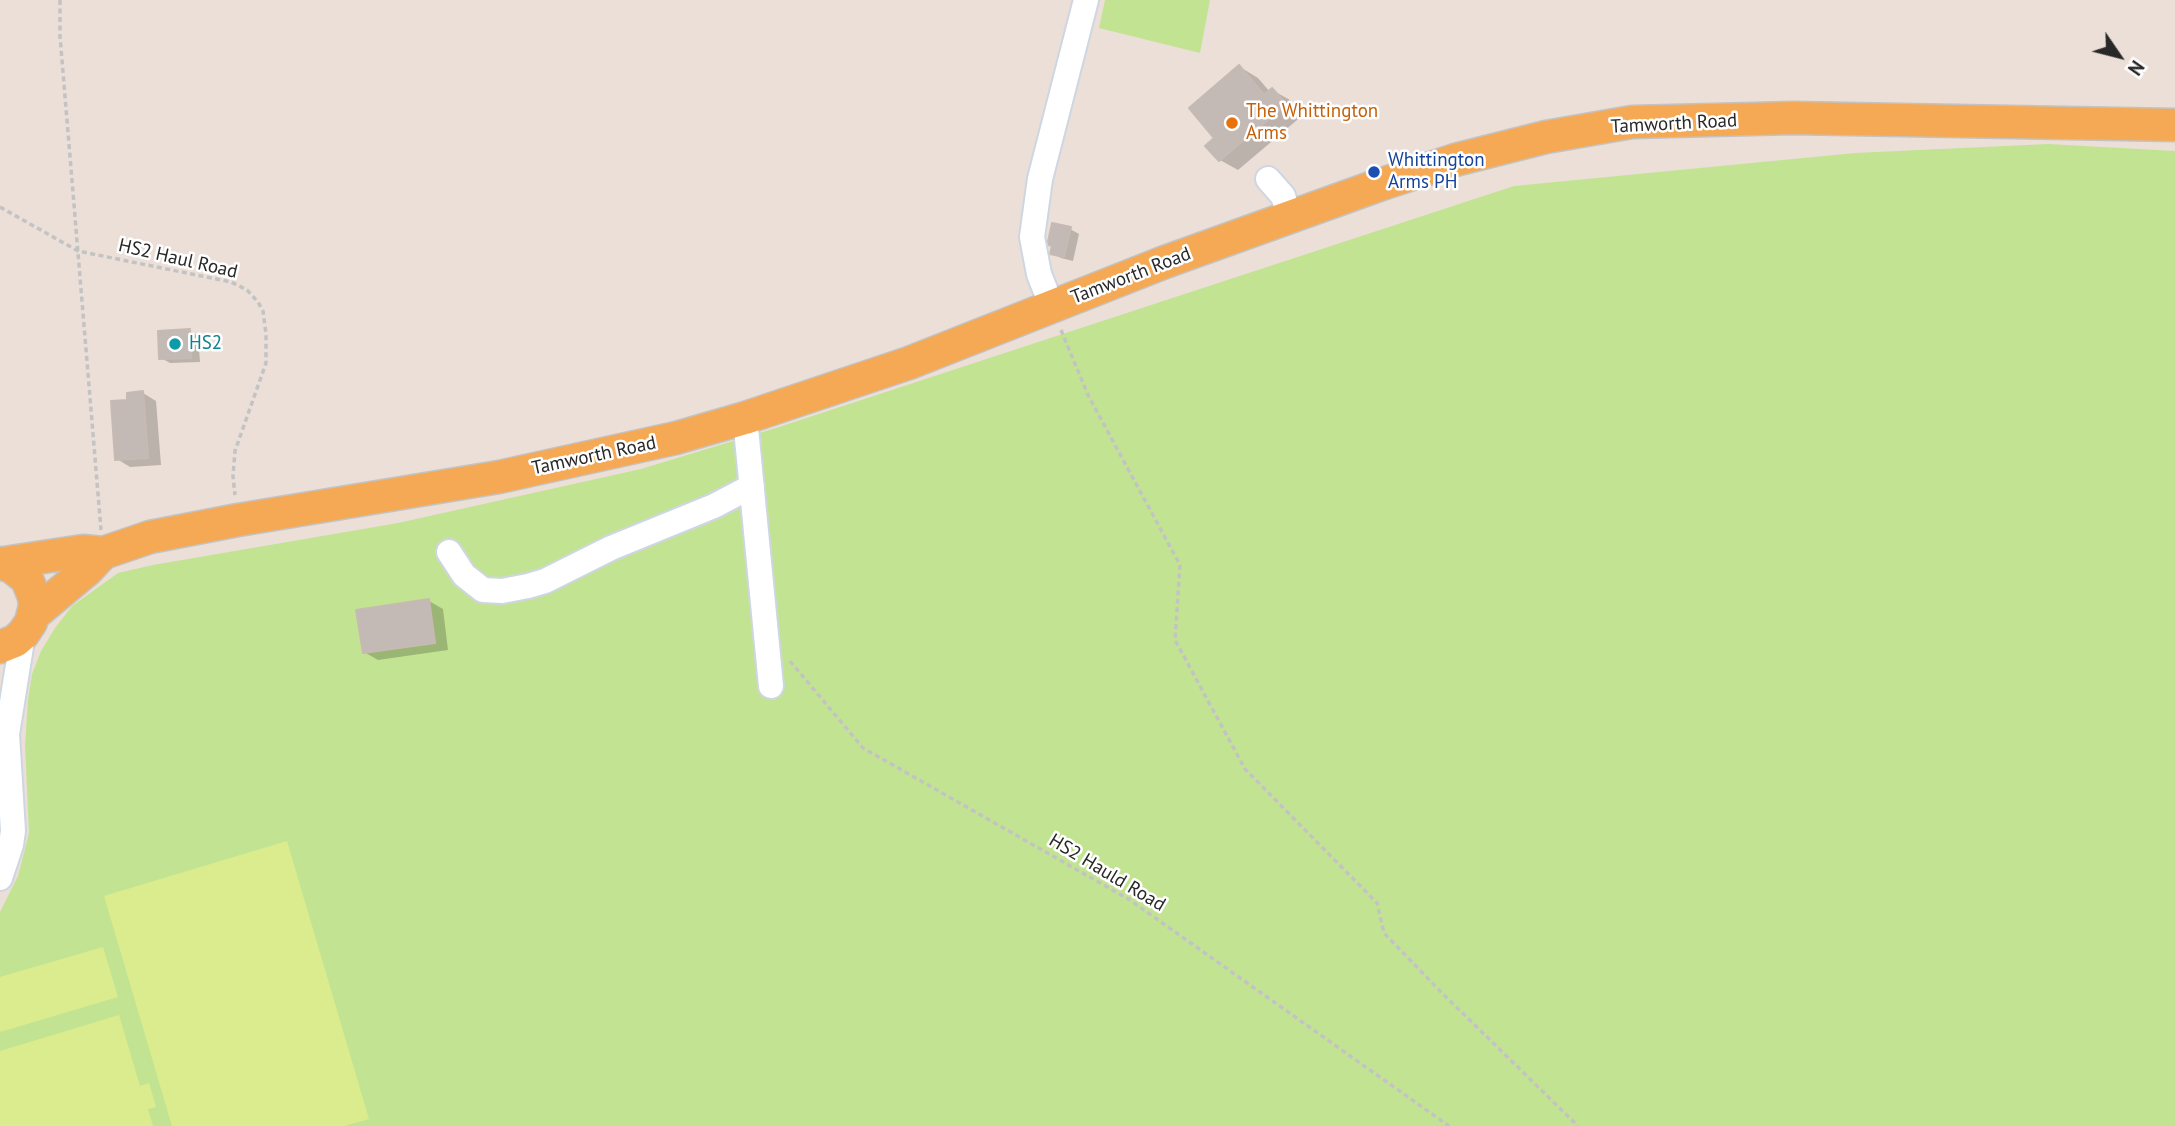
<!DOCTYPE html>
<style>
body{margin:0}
#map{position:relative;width:2175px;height:1126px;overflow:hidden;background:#ebdfd8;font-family:"PT Sans",sans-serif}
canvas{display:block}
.north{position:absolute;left:2084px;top:21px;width:70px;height:70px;-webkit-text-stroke:5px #fff;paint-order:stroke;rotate:125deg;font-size:19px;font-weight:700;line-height:28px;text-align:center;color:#282828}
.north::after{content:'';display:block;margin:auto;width:24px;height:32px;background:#282828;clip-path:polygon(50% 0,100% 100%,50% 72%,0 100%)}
</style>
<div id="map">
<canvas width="2175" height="1126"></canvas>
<div class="north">N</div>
</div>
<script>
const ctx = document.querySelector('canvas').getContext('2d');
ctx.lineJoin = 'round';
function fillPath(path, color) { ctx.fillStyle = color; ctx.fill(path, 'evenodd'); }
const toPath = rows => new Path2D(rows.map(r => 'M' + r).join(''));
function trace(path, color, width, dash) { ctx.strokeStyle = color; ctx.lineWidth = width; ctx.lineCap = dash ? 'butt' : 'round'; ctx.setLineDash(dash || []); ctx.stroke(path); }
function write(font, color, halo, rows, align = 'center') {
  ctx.font = font + ' "PT Sans",sans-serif'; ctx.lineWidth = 5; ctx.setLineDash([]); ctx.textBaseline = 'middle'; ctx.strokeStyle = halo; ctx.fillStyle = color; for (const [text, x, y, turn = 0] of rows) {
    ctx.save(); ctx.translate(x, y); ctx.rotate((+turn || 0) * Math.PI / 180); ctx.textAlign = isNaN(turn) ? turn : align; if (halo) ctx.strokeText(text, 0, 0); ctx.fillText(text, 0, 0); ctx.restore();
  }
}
const green = toPath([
 [1105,0,1210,0,1200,53,1099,28],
 [2048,144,2175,151,2175,1126,0,1126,0,912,18,876,29,833,25,745,28,699,32,674,41,651,55,628,72,606,118,573,153,565,398,523,641,469,779,427,1514,186,1855,153]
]);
const pitch = toPath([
 [287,841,369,1119,344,1126,172,1126,104,896],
 [103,947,118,997,0,1032,0,977],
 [119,1015,140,1086,149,1083,156,1107,148,1109,153,1126,0,1126,0,1051]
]);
const shadow = toPath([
 [1240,67,1258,78,1270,92,1272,90,1290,100,1303,115,1238,170,1220,160,1217,139],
 [1070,229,1079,234,1073,261,1061,258,1052,253],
 [190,331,198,336,200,362,170,363,161,358],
 [143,393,156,401,161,465,130,467,117,459,129,401],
 [429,601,443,609,448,650,378,660,364,652]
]);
const building = toPath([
 [1239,65,1264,95,1272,88,1286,104,1219,161,1205,146,1214,138,1189,108,1239,65],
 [1052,223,1071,227,1064,257,1050,254,1052,246,1049,245,1048,242,1052,223],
 [190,329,191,358,159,359,158,331,190,329],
 [143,391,148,458,115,460,111,401,127,400,127,393,143,391],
 [429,599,435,643,363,653,356,610,429,599]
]);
const path = toPath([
 [60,0,60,36,101,530],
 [0,207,78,251,231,282,247,290,258,302,263,311,266,334,266,363,235,451,233,476,235,495],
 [1061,330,1088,395,1180,565,1175,640,1245,769,1377,903,1384,933,1441,992,1578,1126],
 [790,661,863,748,1130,900,1449,1126]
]);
const minor = toPath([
 [1268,179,1283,196,1290,218],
 [1052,307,1039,274,1032,237,1040,179,1086,0],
 [745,418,771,686],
 [449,552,464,575,483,590,502,591,528,586,545,581,611,548,714,506,752,486],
 [0,878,11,845,13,831,7,734,23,634]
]);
const major = toPath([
 [0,563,12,567,27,579,34,597,35,606,31,622,23,634,15,641,0,647],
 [4,563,83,551,103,553,150,537,238,520,499,477,676,438,745,418,909,363,1165,262,1379,185,1455,160,1546,137,1632,122,1793,118,2175,125],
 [33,615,87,570,103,553]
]);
const markers = [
 [1232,123,7,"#e8710a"],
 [1374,172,7,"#1a4fb4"],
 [175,344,7,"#0f9aa8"]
];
const foodNames = [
 ["The Whittington",1246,112],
 ["Arms",1246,134]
];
const streetNames = [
 ["Tamworth Road",1674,124,-3],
 ["HS2 Haul Road",178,259,13],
 ["Tamworth Road",1131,276,-21],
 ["Tamworth Road",594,456,-12],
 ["HS2 Hauld Road",1107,873,31]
];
const transitNames = [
 ["Whittington",1388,161],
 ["Arms PH",1388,183]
];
const cultureNames = [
 ["HS2",189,344]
];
fillPath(green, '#c2e492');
fillPath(pitch, '#daec8d');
fillPath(shadow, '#0003');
fillPath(building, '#c3b9b5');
trace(building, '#c6bab2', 2);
trace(minor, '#ced6e2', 28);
trace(major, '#c3c3c3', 35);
trace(path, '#c3c3c3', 3.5, [5, 3.5]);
trace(minor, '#fff', 24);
trace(major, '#f5a954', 32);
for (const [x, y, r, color] of markers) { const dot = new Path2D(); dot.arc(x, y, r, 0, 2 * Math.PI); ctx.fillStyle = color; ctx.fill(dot); trace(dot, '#fff', 2.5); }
write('19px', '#c56008', '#fff', foodNames, 'left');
write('19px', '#282828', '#fff', streetNames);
write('19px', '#164399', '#fff', transitNames, 'left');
write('19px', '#0d838f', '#fff', cultureNames, 'left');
</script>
